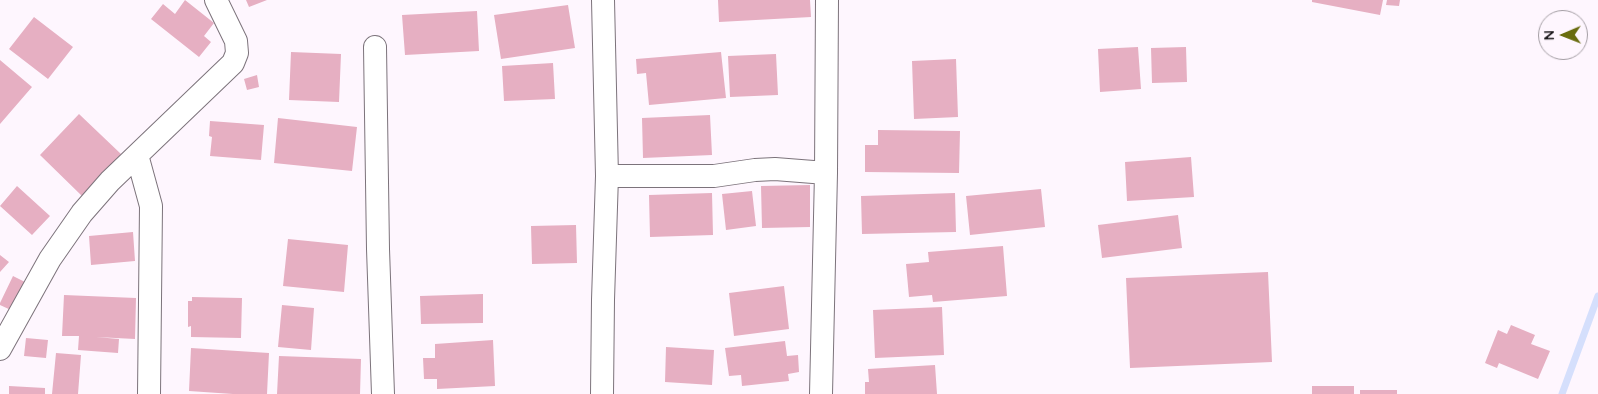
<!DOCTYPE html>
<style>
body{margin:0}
#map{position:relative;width:1598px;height:394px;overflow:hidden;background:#fef6fe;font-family:Quicksand,sans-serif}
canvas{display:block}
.north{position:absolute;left:1538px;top:10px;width:50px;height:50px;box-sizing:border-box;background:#fef6fe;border:1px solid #a49ea4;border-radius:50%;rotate:269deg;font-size:14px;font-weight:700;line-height:20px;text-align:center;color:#1d1a1d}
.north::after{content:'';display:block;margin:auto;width:18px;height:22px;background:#696c0f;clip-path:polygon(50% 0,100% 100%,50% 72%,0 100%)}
</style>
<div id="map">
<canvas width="1598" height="394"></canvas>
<div class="north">N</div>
</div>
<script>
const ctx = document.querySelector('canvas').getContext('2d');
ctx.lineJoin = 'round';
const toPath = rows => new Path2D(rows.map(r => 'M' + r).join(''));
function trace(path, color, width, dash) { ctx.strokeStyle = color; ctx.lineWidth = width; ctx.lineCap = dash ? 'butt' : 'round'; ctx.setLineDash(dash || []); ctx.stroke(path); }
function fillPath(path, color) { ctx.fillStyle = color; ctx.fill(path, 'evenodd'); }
const stream = toPath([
 [1562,394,1598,296]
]);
const building = toPath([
 [185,0,214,23,204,36,211,42,199,57,151,19,163,4,175,14],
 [246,0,267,0,249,7],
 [718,0,810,0,811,17,719,22],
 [1312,0,1383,0,1380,15,1312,2],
 [1387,0,1400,0,1399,6,1386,5],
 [568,5,575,48,501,59,494,15],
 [477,11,479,51,405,55,402,15],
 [34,17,73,47,48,79,9,49],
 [1138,47,1141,89,1100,92,1098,49],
 [1186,47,1187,82,1152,83,1151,48],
 [291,52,341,54,339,102,289,100],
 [721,52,726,98,649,105,646,73,637,74,636,59],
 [776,54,778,95,730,97,728,56],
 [956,59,958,117,914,119,912,61],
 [0,60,32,87,0,124],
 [553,63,555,99,504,101,502,66],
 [257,75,259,87,247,90,244,79],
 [79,114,121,154,82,196,40,155],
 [710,115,712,155,643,158,642,118],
 [278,118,357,127,352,171,274,163],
 [210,121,264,125,261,160,210,156,212,137,209,136],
 [878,130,960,131,959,173,865,172,865,145,878,145],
 [1191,157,1194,197,1127,201,1125,162],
 [810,185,810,227,762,228,761,186],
 [17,186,50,216,32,235,0,206],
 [1041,189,1045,227,970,235,966,196],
 [752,191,756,226,726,230,722,194],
 [712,193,713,235,650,237,649,195],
 [955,193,956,232,862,234,861,196],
 [1178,215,1182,248,1102,258,1098,225],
 [576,225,577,263,532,264,531,226],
 [133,232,135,261,91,265,89,236],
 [288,239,348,245,344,292,283,286],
 [1003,246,1007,296,933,302,932,295,909,297,906,264,929,262,928,252],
 [0,255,9,262,0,272],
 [1268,272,1272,362,1130,368,1126,278],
 [13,276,27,283,13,311,0,305,0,303],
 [784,286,789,329,734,336,729,293],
 [483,294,483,323,421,324,420,296],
 [64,295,136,298,135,339,96,337,119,339,118,353,78,350,79,336,62,336],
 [192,297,242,298,241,338,191,337,191,326,188,327,188,301,192,301],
 [282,305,314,308,311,350,278,347],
 [942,307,944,355,875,358,873,310],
 [1511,325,1535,335,1531,344,1550,351,1538,379,1499,363,1497,368,1485,363,1498,330,1507,334],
 [26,338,48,340,46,358,24,356],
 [493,340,495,386,437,389,437,379,424,379,423,358,435,358,435,344],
 [785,341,787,356,798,355,799,372,788,374,789,381,742,386,741,375,729,376,725,348],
 [666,347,714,350,712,385,665,382],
 [191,348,269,353,267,394,233,394,189,391],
 [56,353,81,355,78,394,52,394],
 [279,356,361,359,360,394,277,394],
 [935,365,937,394,865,394,865,382,869,382,868,369],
 [9,386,45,388,45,394,9,394],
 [1312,386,1354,386,1354,394,1312,394],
 [1360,390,1397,390,1397,394,1360,394]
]);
const street = toPath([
 [603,0,607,176,714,176,755,170,775,169,826,173],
 [375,47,378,249,383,394],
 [137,155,151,206,149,394],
 [0,349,50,259,82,213,110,181,233,63,237,53,236,41,216,0],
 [602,394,603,300,607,176],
 [821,394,826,173,827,0]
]);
trace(stream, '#d5dffc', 7);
fillPath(building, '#e6afc2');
trace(street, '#7c737b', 24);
trace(street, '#fff', 22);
</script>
